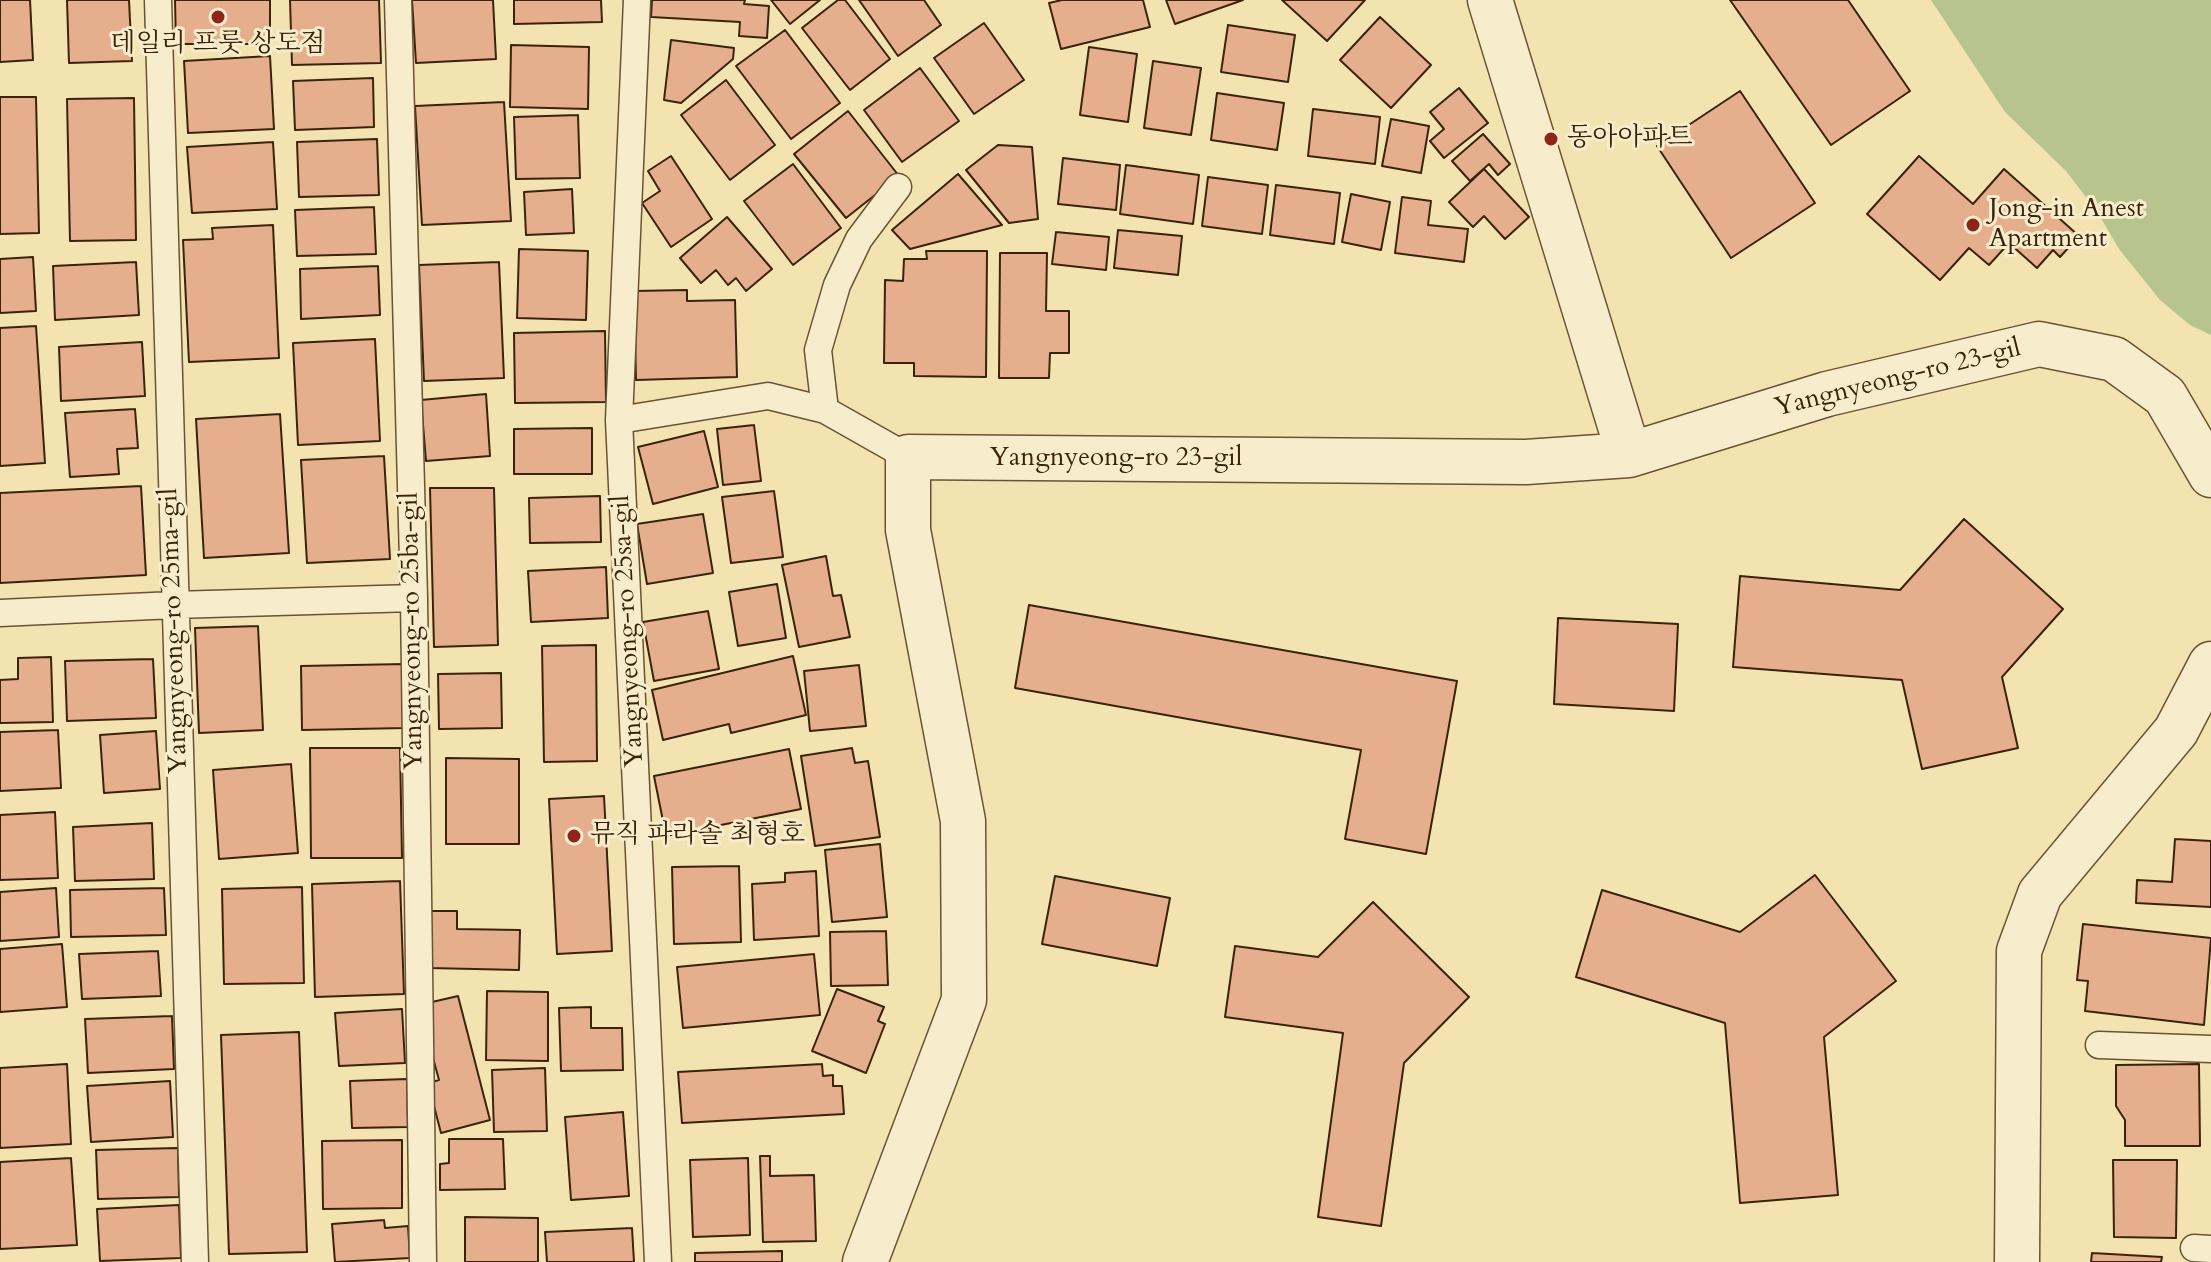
<!DOCTYPE html>
<meta charset="utf-8">
<style>
body{margin:0}
canvas{display:block;background:#f2e3b1}
</style>
<canvas width="2211" height="1262"></canvas>
<script>
const ctx = document.querySelector('canvas').getContext('2d');
ctx.lineJoin = 'round';
function fillPath(path, color) { ctx.fillStyle = color; ctx.fill(path, 'evenodd'); }
const toPath = rows => new Path2D(rows.map(r => 'M' + r).join(''));
function trace(path, color, width, dash) { ctx.strokeStyle = color; ctx.lineWidth = width; ctx.lineCap = dash ? 'butt' : 'round'; ctx.setLineDash(dash || []); ctx.stroke(path); }
function write(font, color, halo, rows, align = 'center') {
  ctx.font = font + ' Cardo,"Noto Serif KR",serif'; ctx.lineWidth = 6; ctx.setLineDash([]); ctx.textBaseline = 'middle'; ctx.strokeStyle = halo; ctx.fillStyle = color; for (const [text, x, y, turn = 0] of rows) {
    ctx.save(); ctx.translate(x, y); ctx.rotate((+turn || 0) * Math.PI / 180); ctx.textAlign = isNaN(turn) ? turn : align; if (halo) ctx.strokeText(text, 0, 0); ctx.fillText(text, 0, 0); ctx.restore();
  }
}
const green = toPath([
 [1931,0,2211,0,2211,335,2190,325,2160,300,2119,249,2098,213,2066,171,2005,112]
]);
const building = toPath([
 [0,0,30,0,33,60,0,62,0,0],
 [67,0,129,0,132,61,69,63,67,0],
 [175,0,270,0,270,44,176,44,175,0],
 [290,0,379,0,381,63,292,65,290,0],
 [412,0,493,0,496,59,416,63,412,0],
 [514,0,601,0,602,22,514,24,514,0],
 [652,0,745,0,744,4,769,6,767,38,739,36,740,22,651,17,652,0],
 [771,0,820,0,790,24,771,0],
 [838,0,845,0,890,59,850,90,802,28,838,0],
 [859,0,924,0,941,25,898,56,859,0],
 [1062,0,1143,0,1150,27,1061,49,1049,3,1062,0],
 [1166,0,1243,0,1175,24,1166,0],
 [1282,0,1365,0,1327,41,1282,0],
 [1730,0,1848,0,1910,91,1831,145,1730,0],
 [1380,17,1431,65,1391,108,1340,60,1380,17],
 [984,23,1024,80,974,114,934,58,984,23],
 [1228,25,1295,35,1288,82,1221,72,1228,25],
 [785,30,840,103,791,139,736,66,785,30],
 [671,40,734,48,733,59,681,103,664,100,671,40],
 [511,45,589,47,588,109,510,107,511,45],
 [1089,47,1137,54,1128,122,1080,115,1089,47],
 [270,56,274,129,188,133,184,61,270,56],
 [1153,61,1201,68,1191,135,1144,128,1153,61],
 [920,68,959,121,902,162,864,110,920,68],
 [373,78,374,127,295,130,293,81,373,78],
 [726,80,775,145,730,180,681,115,726,80],
 [1459,88,1488,123,1444,158,1430,141,1444,129,1430,112,1459,88],
 [1740,91,1815,203,1731,258,1657,146,1740,91],
 [1217,93,1284,103,1277,150,1211,140,1217,93],
 [0,97,36,97,39,233,0,234,0,97],
 [134,98,136,240,70,241,67,99,134,98],
 [504,102,511,221,422,225,415,106,504,102],
 [1313,109,1380,117,1375,164,1308,156,1313,109],
 [848,111,899,176,846,218,794,154,848,111],
 [578,115,580,178,516,179,514,117,578,115],
 [1391,119,1429,126,1421,173,1382,166,1391,119],
 [1483,134,1510,164,1498,175,1489,164,1470,181,1452,161,1483,134],
 [377,139,379,195,299,197,297,142,377,139],
 [273,142,277,209,192,213,187,147,273,142],
 [998,145,1032,147,1038,219,1009,223,966,170,998,145],
 [671,156,712,219,671,247,642,203,660,191,648,171,671,156],
 [1919,156,1973,204,2004,169,2079,236,2060,257,2053,250,2037,268,2009,243,1989,265,1969,248,1940,280,1867,214,1919,156],
 [1063,158,1120,165,1116,210,1058,204,1063,158],
 [793,164,841,228,793,265,744,201,793,164],
 [1126,165,1199,175,1193,224,1120,214,1126,165],
 [1484,169,1529,217,1505,239,1484,216,1473,227,1449,202,1484,169],
 [958,174,1002,225,910,249,892,230,958,174],
 [1208,177,1268,185,1262,234,1202,226,1208,177],
 [1276,185,1340,193,1334,244,1270,235,1276,185],
 [572,189,574,233,526,235,524,192,572,189],
 [1351,194,1390,202,1381,250,1342,242,1351,194],
 [1402,197,1431,201,1428,225,1468,229,1464,262,1395,253,1402,197],
 [374,207,376,254,297,256,295,210,374,207],
 [727,217,772,269,746,291,736,278,728,285,716,270,701,283,680,258,727,217],
 [273,225,279,358,189,362,183,240,213,239,212,228,273,225],
 [1118,230,1182,236,1178,275,1114,268,1118,230],
 [1056,232,1109,237,1106,270,1052,264,1056,232],
 [519,249,588,251,586,320,517,318,519,249],
 [926,251,987,251,986,377,914,376,914,363,884,363,885,280,903,281,904,259,927,259,926,251],
 [1000,253,1047,253,1046,311,1069,311,1069,353,1050,353,1049,378,999,378,1000,253],
 [33,257,36,311,0,313,0,259,33,257],
 [136,262,139,315,55,320,53,266,136,262],
 [499,262,504,378,424,381,419,265,499,262],
 [378,266,380,315,301,319,300,269,378,266],
 [687,290,687,301,735,300,737,377,636,380,634,291,687,290],
 [36,326,45,463,0,466,0,328,36,326],
 [605,331,606,402,515,403,514,333,605,331],
 [375,339,380,441,298,445,293,343,375,339],
 [142,342,145,396,61,401,59,347,142,342],
 [486,394,490,456,426,461,421,400,486,394],
 [135,409,138,448,117,449,119,474,70,477,65,413,135,409],
 [280,414,289,553,204,558,196,419,280,414],
 [754,425,761,481,723,485,717,429,754,425],
 [592,428,592,474,514,474,514,429,592,428],
 [704,431,718,487,653,504,638,447,704,431],
 [384,456,390,559,307,563,301,460,384,456],
 [141,486,146,575,0,583,0,493,141,486],
 [430,488,494,488,498,645,434,647,430,488],
 [774,491,783,557,731,563,722,497,774,491],
 [600,496,601,542,530,543,529,498,600,496],
 [703,514,713,573,647,584,637,524,703,514],
 [1964,519,2063,609,2002,677,2018,748,1922,769,1902,680,1733,667,1740,576,1900,590,1964,519],
 [826,556,833,596,841,595,850,637,799,647,782,565,826,556],
 [606,567,608,618,531,622,528,571,606,567],
 [777,584,786,638,738,646,729,592,777,584],
 [1029,605,1457,681,1426,854,1345,839,1361,750,1015,688,1029,605],
 [708,611,719,669,654,681,643,622,708,611],
 [1558,618,1678,624,1674,711,1554,704,1558,618],
 [258,626,263,730,199,733,195,628,258,626],
 [596,645,597,761,544,762,542,646,596,645],
 [793,656,806,715,731,733,729,724,663,740,652,690,793,656],
 [51,657,53,722,0,723,0,680,18,679,18,658,51,657],
 [153,659,156,718,67,721,65,661,153,659],
 [405,664,406,728,302,730,301,666,405,664],
 [859,665,866,726,810,731,804,671,859,665],
 [501,673,502,728,439,729,438,674,501,673],
 [58,730,61,788,0,791,0,732,58,730],
 [156,731,160,789,104,793,100,735,156,731],
 [310,748,400,748,402,858,311,858,310,748],
 [852,748,855,763,868,761,880,837,815,846,801,756,852,748],
 [789,749,801,809,666,836,654,776,789,749],
 [446,758,519,759,519,844,446,844,446,758],
 [291,764,298,853,219,859,213,770,291,764],
 [604,796,612,951,557,954,549,799,604,796],
 [55,812,58,878,0,880,0,815,55,812],
 [152,823,154,879,75,881,73,827,152,823],
 [2175,839,2211,841,2211,907,2136,903,2137,880,2172,882,2175,839],
 [880,844,887,917,832,922,825,850,880,844],
 [739,866,741,942,674,944,672,867,739,866],
 [816,871,819,936,754,940,752,884,785,882,785,873,816,871],
 [1815,875,1896,981,1824,1037,1838,1195,1740,1203,1725,1023,1576,977,1602,890,1740,932,1815,875],
 [1055,876,1170,898,1157,966,1042,944,1055,876],
 [400,881,404,994,315,997,312,884,400,881],
 [302,887,304,983,224,984,222,889,302,887],
 [56,888,59,937,0,941,0,892,56,888],
 [164,888,166,935,71,937,70,890,164,888],
 [1373,902,1469,997,1404,1063,1381,1226,1318,1217,1343,1033,1225,1017,1235,946,1318,957,1373,902],
 [430,911,457,911,457,929,520,930,519,970,429,968,430,911],
 [2083,924,2211,938,2204,1025,2085,1011,2088,981,2077,980,2083,924],
 [886,931,888,985,831,986,830,932,886,931],
 [62,944,67,1007,0,1012,0,949,62,944],
 [158,951,161,996,82,999,79,954,158,951],
 [814,954,820,1015,683,1028,677,967,814,954],
 [837,989,884,1007,878,1021,885,1024,866,1073,812,1051,837,989],
 [487,991,548,992,548,1061,486,1060,487,991],
 [458,996,490,1120,441,1133,428,1083,439,1080,421,1014,432,1002,458,996],
 [591,1007,591,1028,622,1028,623,1070,561,1071,559,1008,591,1007],
 [402,1009,405,1063,339,1066,335,1013,402,1009],
 [172,1016,174,1069,88,1073,85,1019,172,1016],
 [299,1032,307,1252,229,1254,221,1035,299,1032],
 [67,1064,71,1144,0,1148,0,1068,67,1064],
 [822,1064,823,1076,833,1075,833,1086,842,1086,844,1114,682,1123,678,1072,822,1064],
 [2199,1064,2200,1146,2125,1146,2125,1120,2116,1106,2116,1065,2199,1064],
 [545,1068,547,1131,494,1132,492,1070,545,1068],
 [407,1079,408,1127,352,1128,350,1081,407,1079],
 [170,1081,173,1137,91,1142,87,1086,170,1081],
 [623,1112,629,1196,571,1200,565,1117,623,1112],
 [449,1139,503,1139,505,1189,440,1190,440,1164,449,1163,449,1139],
 [402,1140,402,1208,323,1209,322,1141,402,1140],
 [178,1148,179,1197,98,1199,96,1150,178,1148],
 [760,1156,770,1156,770,1176,814,1175,816,1241,763,1242,760,1156],
 [71,1158,77,1245,0,1249,0,1162,71,1158],
 [748,1158,750,1235,693,1237,690,1160,748,1158],
 [2113,1160,2177,1160,2176,1238,2114,1237,2113,1160],
 [179,1205,181,1258,100,1261,97,1209,179,1205],
 [465,1217,538,1218,538,1262,465,1262,465,1217],
 [384,1220,385,1228,408,1226,410,1258,335,1262,332,1224,384,1220],
 [632,1228,634,1262,547,1262,545,1232,632,1228],
 [782,1251,782,1262,695,1262,695,1253,782,1251],
 [2092,1253,2162,1257,2161,1262,2091,1262,2092,1253]
]);
const service = toPath([
 [158,0,195,1262],
 [398,0,414,598,423,1262],
 [637,0,619,420,658,1262],
 [825,410,818,350,837,285,859,239,898,187],
 [619,420,768,396,825,410,908,457],
 [0,613,174,605,414,598],
 [2099,1045,2211,1049],
 [2194,1248,2211,1249]
]);
const minor = toPath([
 [1490,0,1629,455,1827,394,2039,344,2114,359,2165,396,2211,475],
 [865,1262,964,1000,963,821,908,530,908,457,1526,462,1629,455],
 [2017,1262,2019,951,2040,894,2176,731,2211,664]
]);
const markers = [
 [218,17,8,"#8f2418"],
 [1551,139,8,"#8f2418"],
 [1973,225,8,"#8f2418"],
 [574,836,8,"#8f2418"]
];
const poiNames = [
 ["데일리 프룻 상도점",218,45,"center"],
 ["동아아파트",1567,139],
 ["Jong-in Anest",1989,210],
 ["Apartment",1989,240],
 ["뮤직 파라솔 최형호",590,836]
];
const streetNames = [
 ["Yangnyeong-ro 23-gil",1898,379,-14],
 ["Yangnyeong-ro 23-gil",1116,459],
 ["Yangnyeong-ro 25ma-gil",175,631,-92],
 ["Yangnyeong-ro 25ba-gil",413,631,-91],
 ["Yangnyeong-ro 25sa-gil",629,631,-93]
];
fillPath(green, '#b8c48e');
fillPath(building, '#e5af8d');
trace(building, '#3b230a', 2);
trace(service, '#695334', 29);
trace(minor, '#695334', 47);
trace(service, '#f7edcc', 26);
trace(minor, '#f7edcc', 44);
for (const [x, y, r, color] of markers) { const dot = new Path2D(); dot.arc(x, y, r, 0, 2 * Math.PI); ctx.fillStyle = color; ctx.fill(dot); trace(dot, '#f7edcc', 3); }
write('26px', '#3b230a', '#f7edcc', poiNames, 'left');
write('26px', '#3b230a', '#f7edcc', streetNames);
</script>
